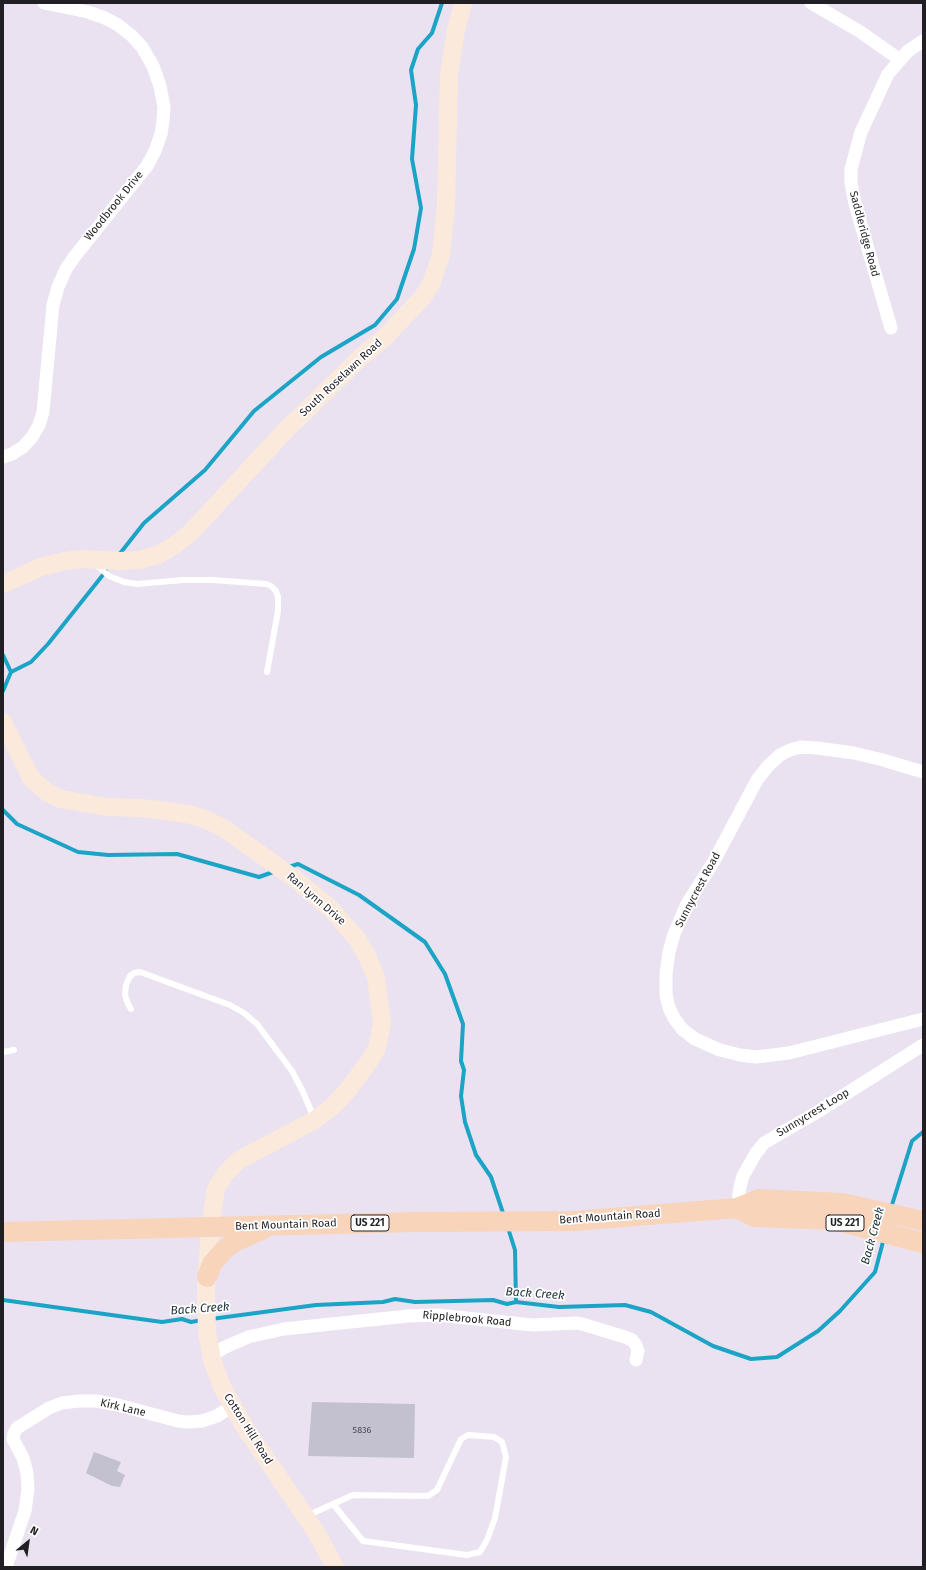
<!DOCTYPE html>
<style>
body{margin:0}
#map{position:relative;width:926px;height:1570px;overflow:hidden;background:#eae2f0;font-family:"Fira Sans",sans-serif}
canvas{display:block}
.frame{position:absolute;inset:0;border:4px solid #221f24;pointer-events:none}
.north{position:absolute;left:8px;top:1522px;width:40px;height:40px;-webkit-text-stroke:3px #fff;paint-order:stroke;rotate:29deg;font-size:11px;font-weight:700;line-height:16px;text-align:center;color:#221f24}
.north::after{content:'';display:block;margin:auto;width:14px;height:18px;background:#221f24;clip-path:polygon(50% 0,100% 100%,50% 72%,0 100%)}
</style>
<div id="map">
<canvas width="926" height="1570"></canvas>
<div class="frame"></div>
<div class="north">N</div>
</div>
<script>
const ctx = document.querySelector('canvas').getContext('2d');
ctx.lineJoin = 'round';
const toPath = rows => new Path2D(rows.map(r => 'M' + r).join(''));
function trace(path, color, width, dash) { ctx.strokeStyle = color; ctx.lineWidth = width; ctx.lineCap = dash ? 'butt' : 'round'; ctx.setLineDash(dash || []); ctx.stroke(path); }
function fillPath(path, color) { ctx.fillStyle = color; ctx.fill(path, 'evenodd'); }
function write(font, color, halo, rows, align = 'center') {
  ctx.font = font + ' "Fira Sans",sans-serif'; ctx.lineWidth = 3.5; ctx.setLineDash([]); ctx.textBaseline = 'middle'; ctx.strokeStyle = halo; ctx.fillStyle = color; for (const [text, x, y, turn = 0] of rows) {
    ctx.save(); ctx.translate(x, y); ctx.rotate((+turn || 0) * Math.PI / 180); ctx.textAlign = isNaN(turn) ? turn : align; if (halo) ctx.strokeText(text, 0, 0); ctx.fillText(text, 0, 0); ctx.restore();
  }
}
const stream = toPath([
 [118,556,144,523,205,470,254,411,321,357,375,325,397,299,414,249,421,208,412,159,416,105,411,70,418,49,432,33,442,3],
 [3,655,11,672],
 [3,691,11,672,31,662,48,644,106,571],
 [3,810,17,824,78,852,108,855,177,854,259,877,276,871],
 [289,867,298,864,359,895,425,942,445,974,463,1024,461,1061,464,1070,461,1096,465,1122,476,1155,491,1177,504,1216],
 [891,1208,912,1141,923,1132],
 [508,1228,515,1250,516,1302],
 [3,1300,162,1322,182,1319,191,1322,202,1320],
 [211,1319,316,1305,383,1302,395,1299,415,1302,493,1300,507,1304,516,1302,559,1307,625,1305,651,1312,713,1346,751,1359,777,1357,818,1331,840,1311,875,1272,884,1238]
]);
const building = toPath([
 [312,1402,415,1404,414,1458,308,1456],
 [94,1452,121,1462,117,1471,125,1475,120,1487,112,1486,86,1473]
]);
const lane = toPath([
 [94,563,109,576,124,582,137,584,183,580,213,580,266,584,271,586,276,591,278,597,278,611,267,672],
 [131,1009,128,1004,125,995,126,985,130,976,134,973,140,972,230,1005,244,1013,257,1024,292,1071,303,1092,314,1118],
 [3,1052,14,1050],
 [307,1516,333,1504,363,1541,467,1555,480,1552,487,1540,495,1518,506,1457,502,1442,494,1437,468,1435,461,1439,437,1490,428,1496,353,1495,333,1504]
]);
const street = toPath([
 [811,3,859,31,899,59],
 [891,328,855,204,851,183,851,169,861,132,888,74,908,51,923,41],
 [3,457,12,454,23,447,32,437,39,425,43,412,53,305,58,287,66,269,75,256,147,166,155,151,161,134,163,121,164,107,160,86,153,66,142,47,132,36,118,25,105,18,88,12,44,3],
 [923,772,883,760,854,753,817,748,801,747,790,750,780,755,768,766,757,780,714,861,687,904,674,934,669,952,666,974,666,995,669,1008,674,1018,682,1029,695,1039,720,1050,740,1055,756,1057,789,1053,923,1019],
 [737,1208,740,1187,743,1176,756,1153,764,1143,819,1111,923,1045],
 [212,1356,223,1348,248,1337,284,1329,408,1316,438,1315,533,1325,576,1323,582,1324,625,1337,632,1340,636,1345,638,1351,636,1360],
 [6,1567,25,1511,28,1489,27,1473,23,1458,13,1439,14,1433,17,1428,49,1408,62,1403,79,1401,96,1401,118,1405,178,1421,187,1422,202,1421,217,1416,232,1406]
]);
const secondary = toPath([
 [3,584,41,567,65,561,82,559,120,561,139,560,158,555,175,545,191,532,287,429,360,358,385,337,422,298,431,284,441,255,446,205,449,75,456,30,463,3],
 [3,722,31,778,48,793,61,799,107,807,141,808,167,811,192,815,207,820,225,829,295,879,332,910,357,939,367,956,376,977,382,1023,377,1048,370,1060,348,1090,333,1106,315,1120,239,1160,226,1173,216,1189,210,1227,206,1293,207,1332,212,1360,222,1387,244,1426,316,1532,335,1567]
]);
const primary = toPath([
 [737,1208,754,1217,834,1220,923,1243],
 [3,1232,418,1222,573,1221,737,1208,759,1199,842,1203,923,1221],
 [207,1277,212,1264,223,1251,234,1242,264,1229]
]);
const numberNames = [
 ["5836",362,1430]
];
const shields = [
 [370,1223,38],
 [845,1223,38]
];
const shieldNames = [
 ["US 221",370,1223],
 ["US 221",845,1223]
];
const streetNames = [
 ["Woodbrook Drive",114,206,-51],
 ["Saddleridge Road",864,234,75],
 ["South Roselawn Road",341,378,-43],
 ["Sunnycrest Road",698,890,-62],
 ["Ran Lynn Drive",316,899,41],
 ["Sunnycrest Loop",813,1113,-31],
 ["Bent Mountain Road",610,1217,-4],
 ["Bent Mountain Road",286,1225,-2],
 ["Ripplebrook Road",467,1319,5],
 ["Kirk Lane",123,1408,13],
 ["Cotton Hill Road",248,1429,58]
];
const waterNames = [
 ["Back Creek",873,1236,-75],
 ["Back Creek",535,1294,4],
 ["Back Creek",200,1309,-4]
];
trace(stream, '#1ca4c6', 4);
fillPath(building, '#c3c0cf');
trace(lane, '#fff', 6);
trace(street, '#fff', 13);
trace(secondary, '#fbeadc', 18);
trace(primary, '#f8d4ba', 20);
write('9px', '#4a474f', null, numberNames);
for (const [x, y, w] of shields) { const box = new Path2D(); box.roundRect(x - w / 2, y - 8, w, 16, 3); ctx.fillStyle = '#fff'; ctx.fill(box); trace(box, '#221f24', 1); }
write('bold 10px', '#221f24', null, shieldNames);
write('11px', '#221f24', '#fff', streetNames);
write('italic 12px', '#1d3239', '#fff', waterNames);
</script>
